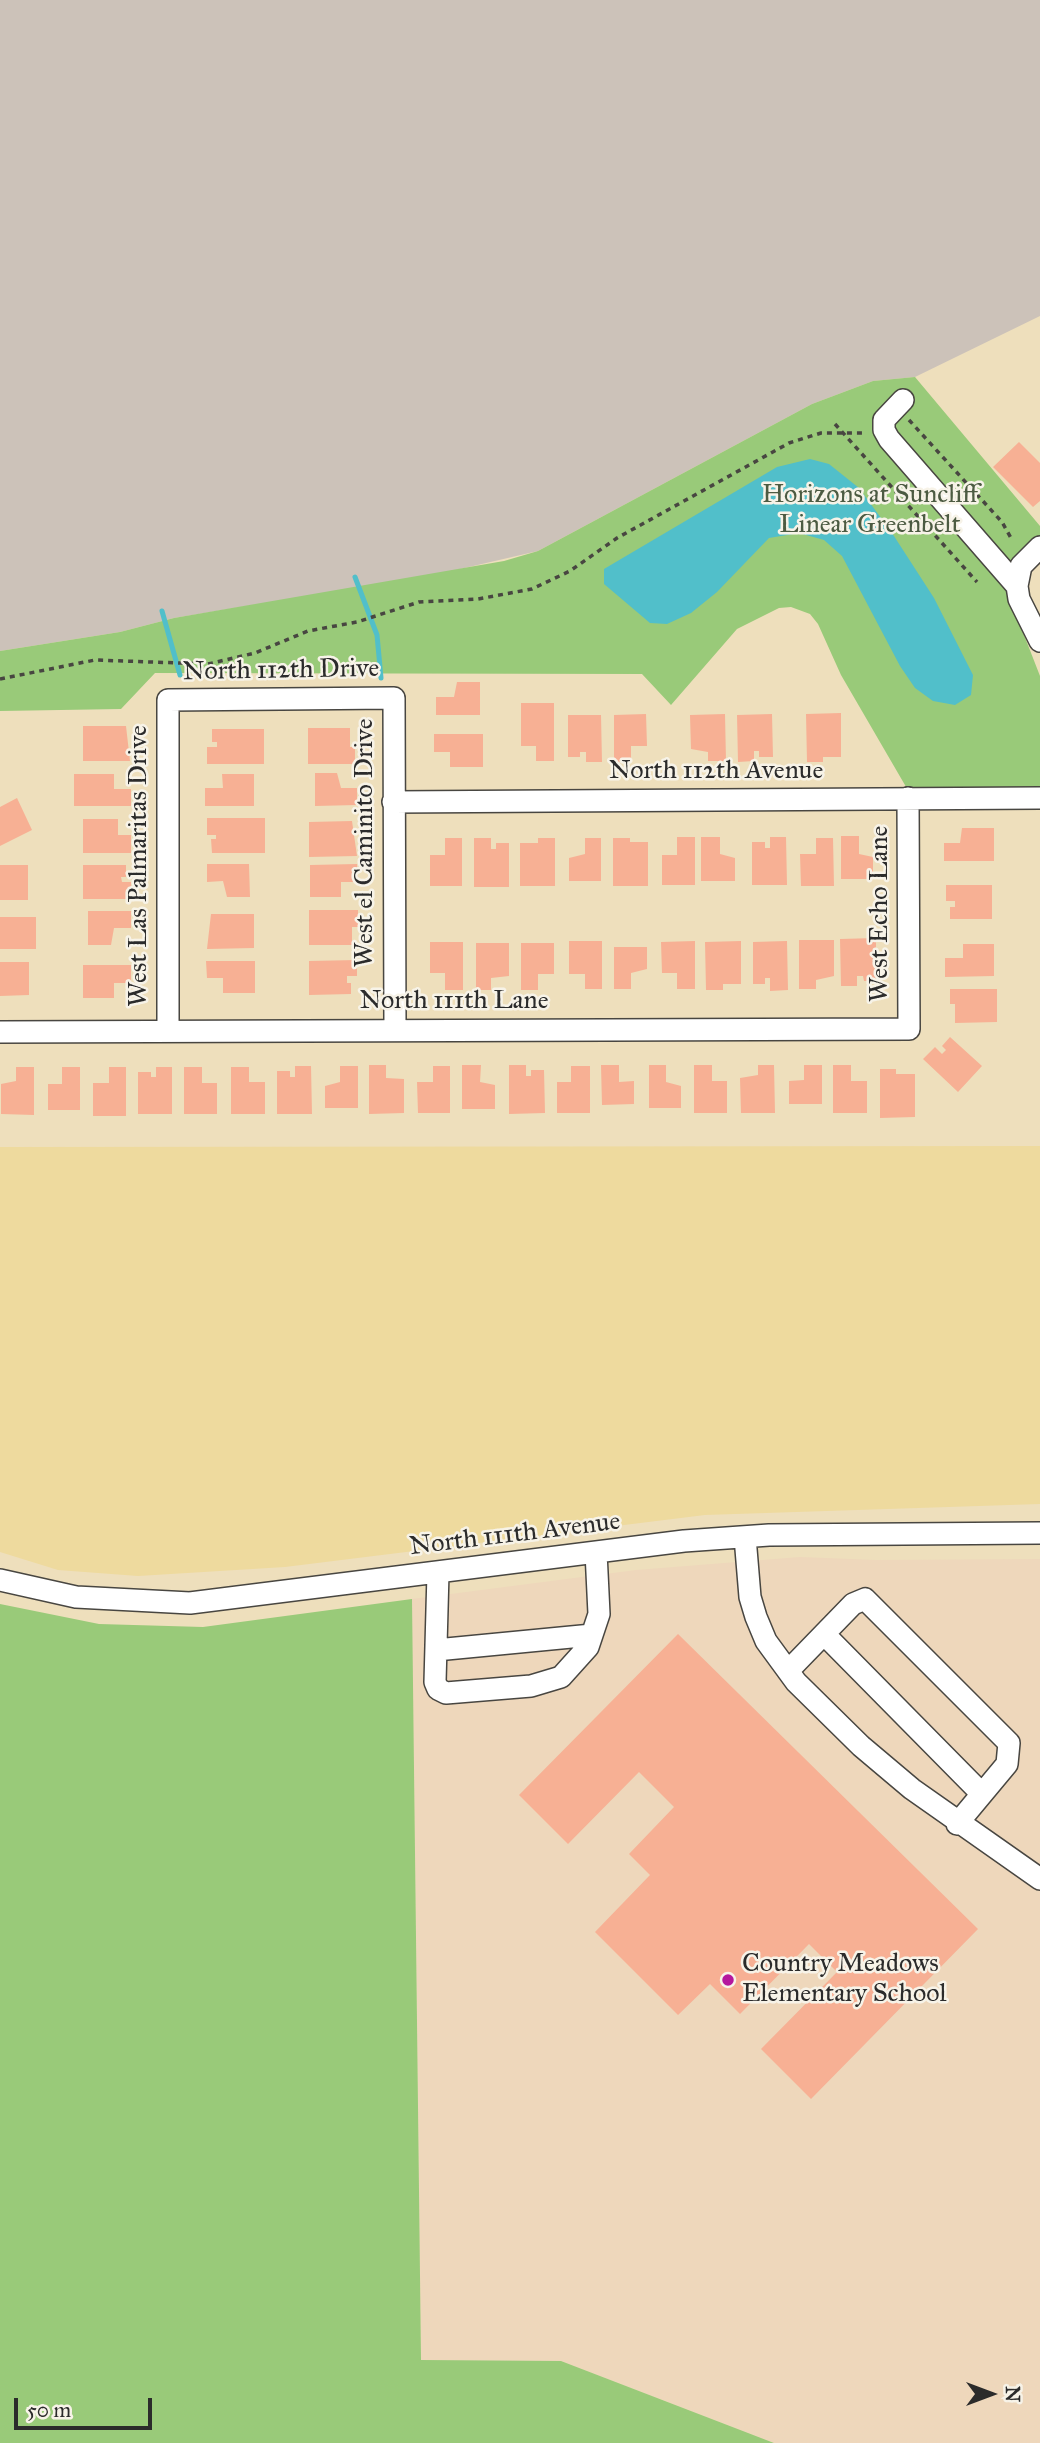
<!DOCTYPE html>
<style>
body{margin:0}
#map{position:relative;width:1040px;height:2443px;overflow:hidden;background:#eedfbc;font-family:"IM FELL Great Primer",serif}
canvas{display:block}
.north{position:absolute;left:956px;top:2359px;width:70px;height:70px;-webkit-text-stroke:5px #f7f3e8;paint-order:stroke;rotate:90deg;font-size:19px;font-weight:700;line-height:28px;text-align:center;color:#2b2b2b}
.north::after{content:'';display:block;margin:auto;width:24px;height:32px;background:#2b2b2b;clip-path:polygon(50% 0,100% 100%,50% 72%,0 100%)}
.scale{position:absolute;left:14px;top:2398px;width:138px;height:32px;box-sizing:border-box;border:4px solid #2b2b2b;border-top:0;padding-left:9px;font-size:21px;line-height:24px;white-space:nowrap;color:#2b2b2b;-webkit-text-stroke:5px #f7f3e8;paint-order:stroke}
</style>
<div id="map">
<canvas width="1040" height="2443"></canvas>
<div class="north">N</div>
<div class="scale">50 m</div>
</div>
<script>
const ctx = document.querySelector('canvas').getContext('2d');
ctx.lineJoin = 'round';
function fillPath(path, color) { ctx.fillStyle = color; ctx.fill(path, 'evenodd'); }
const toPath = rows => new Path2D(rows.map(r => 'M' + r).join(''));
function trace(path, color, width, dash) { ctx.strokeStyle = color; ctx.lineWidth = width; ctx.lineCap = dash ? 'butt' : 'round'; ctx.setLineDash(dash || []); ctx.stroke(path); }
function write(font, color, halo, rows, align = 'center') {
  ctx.font = font + ' "IM FELL Great Primer",serif'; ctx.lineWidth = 5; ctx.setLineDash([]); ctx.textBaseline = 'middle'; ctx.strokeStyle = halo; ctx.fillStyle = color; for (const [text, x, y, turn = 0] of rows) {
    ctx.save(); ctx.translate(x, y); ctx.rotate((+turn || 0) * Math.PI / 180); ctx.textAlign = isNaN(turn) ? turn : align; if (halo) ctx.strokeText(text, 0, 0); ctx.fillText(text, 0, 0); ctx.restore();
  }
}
const built = toPath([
 [800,1557,876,1560,1040,1559,1040,2443,774,2443,561,2361,421,2361,412,1599,636,1570]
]);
const industrial = toPath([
 [0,0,1040,0,1040,316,915,377,873,381,812,404,538,551,430,576,174,618,120,632,0,651]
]);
const green = toPath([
 [915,377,1040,526,1040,539,1008,564,1005,586,1040,676,1040,791,909,792,841,675,818,624,810,614,791,607,779,608,737,629,671,705,642,674,155,673,121,709,0,711,0,651,120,632,174,618,504,561,538,551,812,404,873,381],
 [412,1599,421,2360,561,2361,774,2443,0,2443,0,1604,99,1624,203,1627]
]);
const sand = toPath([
 [1040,1146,1040,1504,705,1515,285,1567,138,1576,58,1570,0,1552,0,1147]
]);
const water = toPath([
 [810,459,829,464,859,488,892,533,934,598,973,675,971,695,955,705,933,701,915,688,900,666,842,556,824,540,799,533,769,538,717,592,691,613,667,624,650,623,604,584,604,569,777,467]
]);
const stream = toPath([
 [355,577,377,635,381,678],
 [162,611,180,675]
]);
const building = toPath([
 [1019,442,1040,463,1040,501,1033,507,993,467],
 [457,682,480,682,480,715,436,715,436,697,454,697],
 [521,703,554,703,554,761,536,761,536,746,521,746],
 [841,713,841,757,823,757,823,762,807,762,806,714],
 [646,714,647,746,631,746,631,762,614,762,614,715],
 [725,714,726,761,708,761,708,752,691,749,690,715],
 [772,714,773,757,759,757,759,751,754,751,754,761,738,762,737,715],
 [568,715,601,715,602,762,586,762,586,752,580,752,580,757,568,757],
 [83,726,126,726,130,761,83,761],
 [308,728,350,728,350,747,355,747,355,764,308,764],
 [212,729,264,729,264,764,207,764,207,747,217,747,217,742,212,742],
 [434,734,483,734,483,767,450,767,450,752,434,752],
 [315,773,337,773,341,788,357,788,357,805,315,806],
 [74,774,114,774,114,789,131,789,131,806,74,806],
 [222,774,254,774,254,806,205,806,205,788,223,788],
 [17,798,32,830,0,846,0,807],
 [207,818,265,818,265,853,212,853,211,839,216,839,216,835,207,835],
 [83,819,118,819,118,835,131,835,131,853,83,853],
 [352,821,357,856,309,857,309,822],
 [962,828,994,828,994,861,944,861,944,843,960,843],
 [841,836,859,836,859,854,873,857,873,879,841,879],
 [677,837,695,837,695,885,662,885,662,855,677,855],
 [701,837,720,837,720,854,735,858,735,881,701,881],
 [770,837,786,837,787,885,752,885,752,842,765,842,765,848,770,848],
 [445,838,462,838,462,886,430,886,430,855,445,855],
 [474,838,491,838,491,849,496,849,496,843,509,843,509,887,474,887],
 [538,838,555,838,555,886,520,886,520,843,538,843],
 [585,838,601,838,601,881,569,881,569,858,585,854],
 [613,838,630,838,630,842,648,842,648,886,613,886],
 [816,838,833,838,834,886,801,886,800,854,816,854],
 [207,864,249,864,250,897,227,897,223,881,207,882],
 [357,864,358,882,341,882,341,897,310,897,310,865],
 [0,865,28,865,28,900,0,900],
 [83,865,126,865,126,877,121,877,122,882,131,882,131,899,83,899],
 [946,885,992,885,992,919,950,919,950,907,955,907,955,901,946,901],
 [309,910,358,910,358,927,352,927,352,945,309,945],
 [88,911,131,911,131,928,114,928,111,945,88,945],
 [211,914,254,914,254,948,207,949],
 [0,917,36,917,36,949,0,949],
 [876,938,876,981,864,981,863,976,857,976,857,986,841,986,840,939],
 [799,940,834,940,834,976,816,980,816,989,799,989],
 [569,941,602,941,602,989,585,989,585,974,569,974],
 [695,941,695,989,677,989,677,973,662,973,661,942],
 [741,941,741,984,723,984,723,990,706,990,705,942],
 [787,941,788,990,770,991,770,978,765,978,765,984,753,984,753,942],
 [430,942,463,942,463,990,445,990,445,973,430,973],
 [476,943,509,943,509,976,491,978,491,990,476,990],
 [521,943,554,943,554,974,538,974,538,990,521,990],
 [963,944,994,944,994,976,945,977,945,958,963,958],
 [614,947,647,947,647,969,631,973,631,989,614,989],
 [357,960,357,976,347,976,347,983,351,983,351,994,309,995,309,961],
 [206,961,255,961,255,993,223,993,223,978,207,978],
 [0,962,29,962,29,995,0,996],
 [83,965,131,965,131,983,114,983,114,998,83,998],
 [950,989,997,989,997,1022,955,1023,955,1004,950,1004],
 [950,1037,982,1066,958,1092,923,1059,935,1047,942,1054,946,1050,942,1046],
 [369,1065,386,1065,386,1078,404,1079,404,1113,369,1114],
 [462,1065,481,1065,480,1082,495,1085,495,1109,462,1109],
 [509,1065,526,1065,526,1076,531,1076,531,1070,544,1070,545,1113,509,1114],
 [601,1065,619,1065,619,1082,634,1081,634,1104,602,1105],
 [649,1065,666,1065,666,1082,681,1086,681,1108,649,1108],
 [694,1065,712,1065,712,1081,727,1081,727,1113,694,1113],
 [758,1065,774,1065,775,1113,741,1113,740,1078,758,1075],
 [804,1065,822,1065,822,1104,789,1104,789,1081,804,1080],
 [833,1065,851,1065,851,1081,867,1081,867,1113,833,1113],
 [295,1066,311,1066,312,1114,277,1114,277,1071,290,1071,290,1077,295,1077],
 [340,1066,358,1066,358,1108,325,1108,325,1086,340,1082],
 [433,1066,450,1066,450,1113,418,1113,417,1082,433,1082],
 [571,1066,590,1066,590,1113,557,1113,557,1082,571,1082],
 [16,1067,34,1067,34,1115,1,1114,1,1084,16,1081],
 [62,1067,80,1067,80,1110,48,1110,48,1084,62,1084],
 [109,1067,126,1067,126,1116,93,1116,93,1083,109,1083],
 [156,1067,172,1067,172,1114,138,1114,138,1072,151,1072,151,1077,156,1077],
 [184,1067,202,1067,202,1083,217,1083,217,1114,184,1114],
 [231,1067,249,1067,249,1082,265,1082,265,1114,231,1114],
 [880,1069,896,1069,896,1074,915,1074,915,1117,880,1118],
 [678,1634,978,1929,811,2099,761,2049,837,1972,809,1944,740,2014,710,1984,678,2015,595,1932,650,1875,629,1854,674,1807,639,1772,568,1844,519,1795]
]);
const path = toPath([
 [909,420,1002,522,1011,538],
 [835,424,977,582],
 [0,679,95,660,208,664,255,653,308,631,357,622,419,602,478,599,532,589,570,571,617,538,789,443,821,433,864,433]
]);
const minor = toPath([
 [903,400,884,420,884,430,889,439,1017,586],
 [1040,547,1021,566,1017,586,1019,599,1040,641],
 [393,802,1040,798],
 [168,1031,168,700,394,698,395,1030],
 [0,1032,909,1029,908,798],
 [745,1537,750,1597,756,1617,766,1641,796,1682,861,1746,912,1789,1040,1879],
 [438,1573,435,1682,438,1689,446,1693,531,1686,561,1677,588,1647,599,1614,596,1552],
 [0,1580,76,1597,190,1603,684,1541,769,1535,1040,1533],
 [824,1634,982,1794],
 [436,1650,592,1635],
 [788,1671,853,1604,865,1599,1009,1743,1007,1764,957,1824]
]);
const markers = [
 [728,1980,7,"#b5179e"]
];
const parkNames = [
 ["Horizons at Suncliff",870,496],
 ["Linear Greenbelt",870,526]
];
const streetNames = [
 ["North 112th Drive",281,671,-1],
 ["North 112th Avenue",716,772],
 ["West el Caminito Drive",366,843,-90],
 ["West Las Palmaritas Drive",140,866,-90],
 ["West Echo Lane",881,914,-90],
 ["North 111th Lane",454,1002],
 ["North 111th Avenue",515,1535,-7]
];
const poiNames = [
 ["Country Meadows",742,1965],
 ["Elementary School",742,1995]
];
fillPath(built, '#eed7bb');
fillPath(industrial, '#ccc2b9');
fillPath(green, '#99ca79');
fillPath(sand, '#eeda9e');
fillPath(water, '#51bfca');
trace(stream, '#51bfca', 5);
fillPath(building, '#f7b094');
trace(minor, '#484641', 24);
trace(path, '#484641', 3.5, [5, 5]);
trace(minor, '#fff', 21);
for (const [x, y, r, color] of markers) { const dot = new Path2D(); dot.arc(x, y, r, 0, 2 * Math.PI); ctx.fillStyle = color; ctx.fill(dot); trace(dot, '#f7f3e8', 2.5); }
write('26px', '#4c5b42', '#f7f3e8', parkNames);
write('26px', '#2b2b2b', '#f7f3e8', streetNames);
write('26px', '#2b2b2b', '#f7f3e8', poiNames, 'left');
</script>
